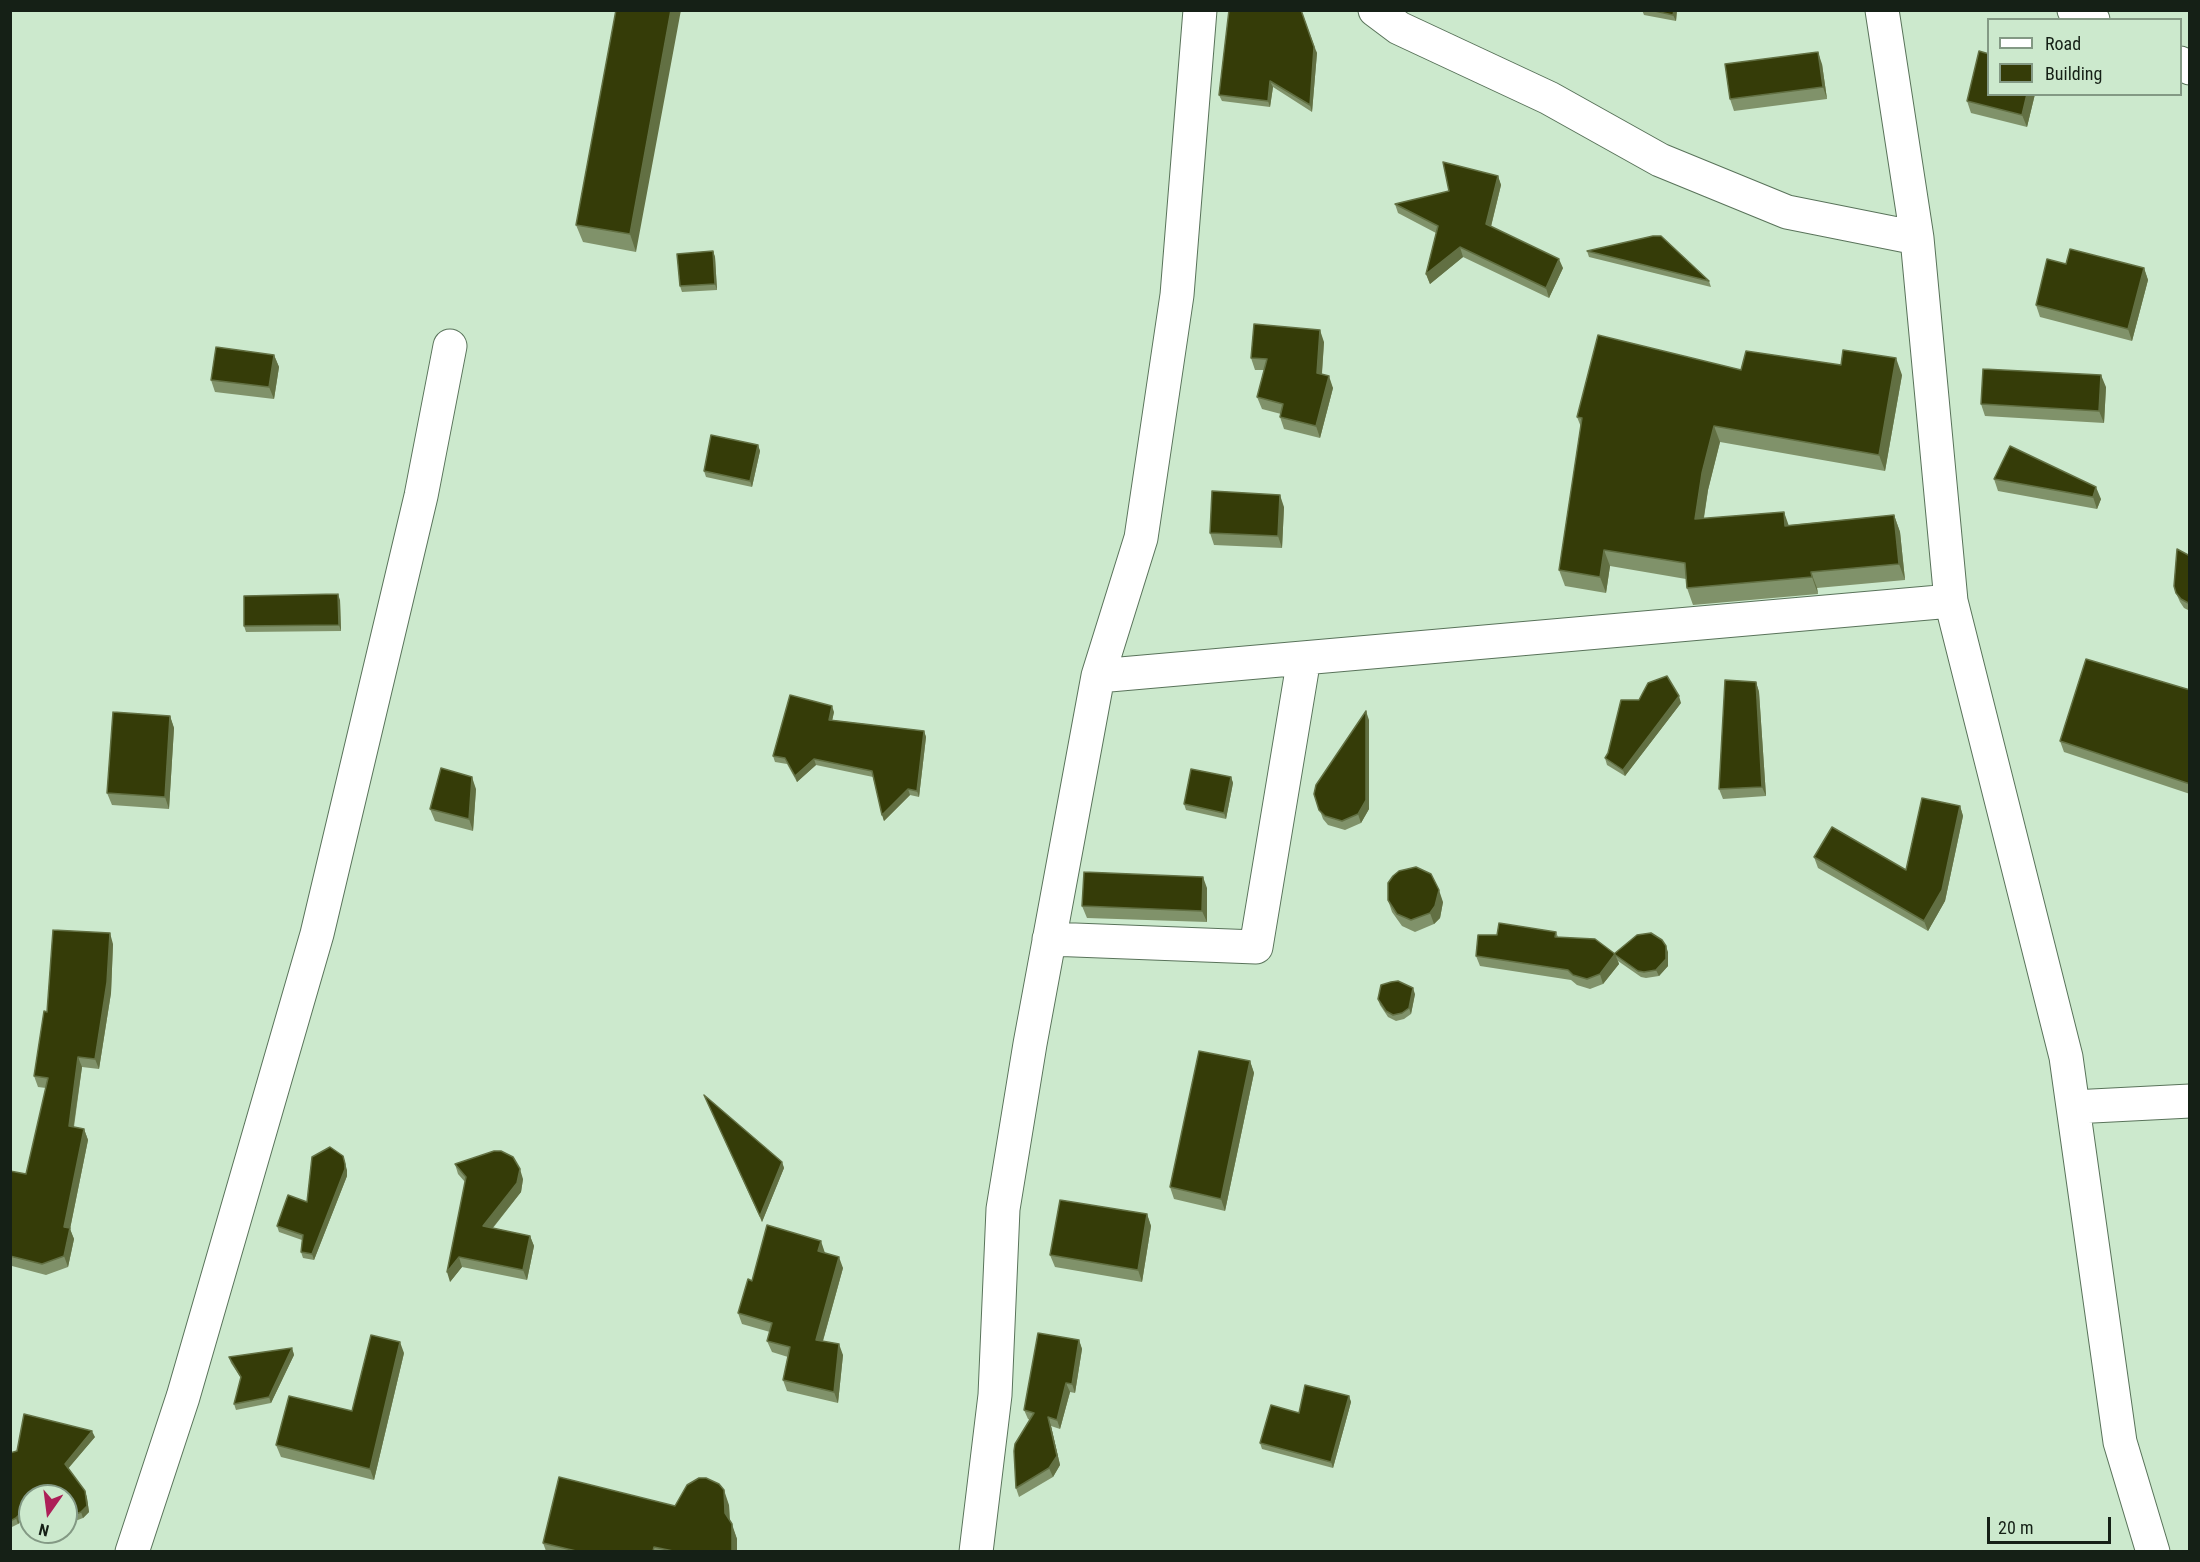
<!DOCTYPE html>
<style>
body{margin:0}
#map{position:relative;width:2200px;height:1562px;overflow:hidden;background:#cce9cd;font-family:"Roboto Condensed",sans-serif}
canvas{display:block}
.frame{position:absolute;inset:0;border:12px solid #152016;pointer-events:none}
.legend{position:absolute;left:1987px;top:18px;width:195px;height:78px;box-sizing:border-box;background:#cce9cd;border:2px solid #839984;margin:0;padding:8px 10px;list-style:none;font-size:18px;color:#152016}
.legend li{display:flex;align-items:center;gap:12px;height:30px}
.legend b{width:30px;border:2px solid #839984}
.north{position:absolute;left:18px;top:1484px;width:60px;height:60px;box-sizing:border-box;background:#cce9cd;border:2px solid #839984;border-radius:50%;rotate:194deg;font-size:16px;font-weight:700;line-height:24px;text-align:center;color:#152016}
.north::after{content:'';display:block;margin:auto;width:21px;height:27px;background:#ad1f58;clip-path:polygon(50% 0,100% 100%,50% 72%,0 100%)}
.scale{position:absolute;left:1987px;top:1517px;width:124px;height:27px;box-sizing:border-box;border:3px solid #152016;border-top:0;padding-left:8px;font-size:18px;line-height:21px;white-space:nowrap;color:#152016;-webkit-text-stroke:4px #cce9cd;paint-order:stroke}
</style>
<div id="map">
<canvas width="2200" height="1562"></canvas>
<div class="frame"></div>
<ul class="legend">
<li><b style="height:8px;background:#fff"></b>Road</li>
<li><b style="height:16px;background:#353c08"></b>Building</li>
</ul>
<div class="north">N</div>
<div class="scale">20 m</div>
</div>
<script>
const ctx = document.querySelector('canvas').getContext('2d');
ctx.lineJoin = 'round';
const toPath = rows => new Path2D(rows.map(r => 'M' + r).join(''));
function trace(path, color, width, dash) { ctx.strokeStyle = color; ctx.lineWidth = width; ctx.lineCap = dash ? 'butt' : 'round'; ctx.setLineDash(dash || []); ctx.stroke(path); }
function fillPath(path, color) { ctx.fillStyle = color; ctx.fill(path, 'evenodd'); }
const street = toPath([
 [1375,10,1399,28,1549,98,1660,160,1787,212,1917,238],
 [1882,10,1917,238,1951,601,2066,1057,2120,1442,2153,1552],
 [2074,10,2093,20],
 [2180,63,2190,68],
 [1098,676,1951,601],
 [1049,939,1256,947,1304,658],
 [2073,1107,2190,1101],
 [132,1552,183,1397,317,934,421,496,450,346],
 [976,1552,995,1395,1003,1209,1030,1044,1098,676,1141,538,1177,295,1200,10]
]);
const wall = toPath([
 [616,10,636,252,583,242,576,225],
 [1301,10,1317,53,1312,112,1273,87,1270,107,1222,101,1219,95],
 [1642,10,1677,10,1676,21,1644,15],
 [1822,64,1827,99,1734,111,1730,99],
 [1989,94,2035,94,2027,127,1971,113,1967,101],
 [1498,176,1501,185,1491,227,1563,268,1549,298,1463,257,1430,284,1426,274,1436,233,1398,213,1395,204,1449,191],
 [713,251,715,257,717,290,682,292,680,286],
 [1587,251,1709,281,1711,287,1589,257],
 [2066,264,2144,268,2148,280,2132,341,2040,317,2036,305],
 [1324,342,1322,374,1333,388,1320,438,1284,429,1280,417,1281,414,1262,409,1257,397,1264,370,1255,370,1251,358],
 [274,355,279,367,274,399,215,392,211,380],
 [1741,370,1902,375,1885,471,1720,442,1708,490,1704,518,1789,525,1894,515,1900,532,1905,580,1817,588,1818,594,1693,605,1687,588,1686,579,1610,566,1606,593,1565,586,1559,570,1581,427,1577,417],
 [2106,387,2104,423,1985,416,1981,404],
 [758,445,760,451,752,487,706,477,704,471],
 [2010,446,2101,499,2097,509,1998,491,1994,479],
 [1284,507,1282,548,1214,545,1210,533],
 [2190,556,2190,611,2184,608,2180,602,2176,593],
 [340,600,341,631,246,632,244,626],
 [1756,682,1759,692,1766,796,1723,799,1719,789],
 [2190,690,2190,794,2064,752,2060,741],
 [1681,703,1625,776,1607,765,1605,758],
 [834,712,832,720,924,731,926,737,919,797,910,795,884,821,873,777,816,765,797,782,787,764,775,762,773,756],
 [170,716,174,728,169,809,112,805,107,793],
 [1369,720,1369,809,1361,823,1345,830,1328,825,1323,819,1314,794],
 [1231,777,1233,783,1226,819,1186,810,1184,804],
 [476,789,473,831,435,821,430,809],
 [1960,806,1963,816,1945,901,1928,931,1818,868,1814,857,1906,870],
 [1207,888,1207,922,1087,918,1082,906],
 [1388,900,1443,902,1440,918,1434,924,1415,932,1402,926,1392,912],
 [1556,932,1558,937,1615,954,1668,952,1668,966,1659,976,1646,978,1641,977,1618,961,1619,964,1603,984,1590,989,1577,985,1571,980,1480,966,1476,956,1497,935],
 [113,944,111,993,99,1069,82,1067,74,1127,84,1129,88,1140,70,1229,74,1239,68,1267,46,1275,12,1266,10,1271,10,1171,26,1174,46,1088,38,1087,34,1076,47,1012],
 [1415,994,1411,1014,1404,1019,1396,1021,1388,1017,1380,1005,1378,999],
 [1250,1061,1254,1073,1225,1211,1174,1199,1170,1187],
 [704,1095,782,1162,784,1168,762,1222],
 [455,1164,523,1179,521,1192,493,1228,530,1236,534,1246,527,1280,462,1267,450,1282,465,1182,458,1174],
 [347,1170,347,1176,314,1260,303,1258,301,1252,302,1240,279,1232,277,1226],
 [1147,1214,1151,1226,1142,1282,1055,1267,1050,1255],
 [825,1253,843,1268,823,1341,843,1355,838,1403,787,1391,783,1380,788,1357,772,1352,767,1341,770,1332,742,1324,738,1313,752,1281],
 [1079,1340,1082,1349,1075,1393,1070,1392,1060,1429,1051,1426,1060,1465,1053,1477,1019,1497,1016,1488,1030,1420,1028,1419,1024,1410],
 [292,1348,294,1355,271,1403,236,1410,234,1404,241,1378,231,1363,229,1357],
 [404,1353,374,1480,281,1457,276,1445,352,1411],
 [1349,1396,1351,1402,1333,1468,1262,1449,1260,1443,1299,1413],
 [95,1437,68,1468,85,1491,87,1498,89,1512,83,1518,70,1523,66,1520,66,1496,30,1496,30,1512,18,1524,10,1528,10,1453],
 [729,1505,730,1521,737,1539,737,1551,546,1551,543,1543,675,1506]
]);
const shadedWall = toPath([
 [671,10,681,10,636,252,630,234],
 [1674,10,1677,10,1676,21,1673,15],
 [1314,47,1317,53,1312,112,1310,105],
 [1818,52,1822,64,1827,99,1823,87],
 [1270,81,1273,87,1270,107,1268,101],
 [2027,94,2035,94,2027,127,2022,115],
 [1498,176,1501,185,1489,234,1486,224],
 [1460,247,1463,257,1430,284,1426,274],
 [713,251,715,257,717,290,715,284],
 [1559,259,1563,268,1549,298,1546,288],
 [2144,268,2148,280,2132,341,2128,329],
 [1320,330,1324,342,1321,385,1317,373],
 [274,355,279,367,274,399,269,387],
 [1896,358,1902,375,1885,471,1879,455],
 [2101,375,2106,387,2104,423,2099,411],
 [1329,376,1333,388,1320,438,1316,426],
 [1714,426,1720,442,1708,490,1701,535,1695,519,1702,473],
 [758,445,760,451,752,487,750,481],
 [2096,487,2101,499,2097,509,2093,497],
 [1280,495,1284,507,1282,548,1278,536],
 [1784,512,1790,529,1785,526],
 [1894,515,1900,532,1905,580,1899,564],
 [1604,550,1610,566,1606,593,1600,577],
 [1811,572,1817,588,1818,594,1812,577],
 [338,594,340,600,341,631,339,625],
 [1756,682,1759,692,1766,796,1762,787],
 [1679,696,1681,703,1625,776,1623,770],
 [832,706,834,712,831,726,829,720],
 [1366,711,1369,720,1369,809,1361,823,1358,814],
 [170,716,174,728,169,809,165,797],
 [924,731,926,737,919,797,917,791],
 [814,759,816,765,797,782,795,776],
 [472,777,476,789,473,831,469,819],
 [1231,777,1233,783,1226,819,1224,813],
 [908,789,910,795,884,821,882,815],
 [1960,806,1963,816,1945,901,1928,931,1924,921],
 [1203,877,1207,888,1207,922,1202,911],
 [1439,890,1443,902,1440,918,1434,924,1430,913],
 [110,933,113,944,111,993,99,1069,95,1059],
 [1666,946,1668,952,1668,966,1659,976,1656,970],
 [1615,954,1619,964,1603,984,1600,974],
 [1413,988,1415,994,1411,1014,1409,1008],
 [78,1057,82,1067,72,1137,69,1126],
 [1250,1061,1254,1073,1225,1211,1221,1199],
 [84,1129,88,1140,70,1229,74,1239,68,1267,64,1256,64,1227],
 [343,1156,347,1170,347,1176,314,1260,312,1254],
 [782,1162,784,1168,762,1222,760,1216],
 [520,1169,523,1179,521,1192,486,1236,483,1226],
 [1147,1214,1151,1226,1142,1282,1138,1270],
 [530,1236,534,1246,527,1280,523,1270],
 [821,1241,825,1253,822,1263,818,1251],
 [459,1257,462,1267,450,1282,447,1272],
 [839,1257,843,1268,820,1351,816,1340],
 [1079,1340,1082,1349,1075,1393,1072,1384],
 [400,1342,404,1353,374,1480,370,1469],
 [839,1344,843,1355,838,1403,834,1392],
 [292,1348,294,1355,271,1403,269,1397],
 [1066,1383,1070,1392,1060,1429,1057,1420],
 [1349,1396,1351,1402,1333,1468,1331,1462],
 [1048,1417,1051,1426,1060,1465,1053,1477,1049,1468],
 [92,1431,95,1437,67,1470,65,1464],
 [724,1490,729,1505,730,1528,725,1513],
 [85,1491,87,1498,89,1512,83,1518,81,1512],
 [30,1503,30,1512,18,1524,16,1518],
 [732,1524,737,1539,737,1551,732,1551]
]);
const building = toPath([
 [616,10,671,10,630,234,576,225,616,10],
 [1229,10,1301,10,1314,47,1310,105,1270,81,1268,101,1219,95,1229,10],
 [1650,10,1674,10,1673,15,1650,10],
 [1979,51,1989,54,1989,94,2027,94,2022,115,1967,101,1979,51],
 [1818,52,1823,87,1730,99,1725,64,1818,52],
 [1443,162,1498,176,1486,224,1559,259,1546,288,1460,247,1426,274,1438,226,1395,204,1449,191,1443,162],
 [1653,236,1661,236,1709,281,1587,251,1653,236],
 [2070,249,2144,268,2128,329,2036,305,2047,259,2066,264,2070,249],
 [713,251,715,284,680,286,677,254,713,251],
 [1254,324,1320,330,1317,373,1329,376,1316,426,1280,417,1283,404,1257,397,1267,359,1251,358,1254,324],
 [1598,335,1741,370,1746,351,1841,365,1843,350,1896,358,1879,455,1714,426,1702,473,1695,519,1784,512,1785,526,1894,515,1899,564,1811,572,1812,577,1687,588,1685,563,1604,550,1600,577,1559,570,1582,418,1577,417,1598,335],
 [216,347,274,355,269,387,211,380,216,347],
 [1983,369,2101,375,2099,411,1981,404,1983,369],
 [711,435,758,445,750,481,704,471,711,435],
 [2010,446,2096,487,2093,497,1994,479,2010,446],
 [1212,491,1280,495,1278,536,1210,533,1212,491],
 [2177,549,2190,556,2190,604,2181,599,2176,593,2174,586,2177,549],
 [338,594,339,625,244,626,244,596,338,594],
 [2086,659,2190,690,2190,784,2060,741,2086,659],
 [1667,676,1679,696,1623,770,1605,758,1608,753,1621,700,1639,700,1648,683,1667,676],
 [1725,680,1756,682,1762,787,1719,789,1725,680],
 [790,695,832,706,829,720,924,731,917,791,908,789,882,815,872,771,814,759,795,776,785,758,773,756,790,695],
 [1366,711,1366,800,1358,814,1342,821,1325,816,1319,810,1314,794,1316,785,1366,711],
 [113,712,170,716,165,797,107,793,113,712],
 [441,768,472,777,469,819,430,809,441,768],
 [1191,769,1231,777,1224,813,1184,804,1191,769],
 [1922,798,1960,806,1942,890,1924,921,1814,857,1832,827,1906,870,1922,798],
 [1416,867,1431,874,1439,890,1435,906,1430,913,1411,920,1397,914,1388,900,1388,883,1393,876,1399,871,1416,867],
 [1084,872,1203,877,1202,911,1082,906,1084,872],
 [1499,923,1556,932,1555,937,1595,939,1615,954,1600,974,1587,979,1573,975,1568,970,1476,956,1478,935,1497,935,1499,923],
 [53,930,110,933,107,982,95,1059,78,1057,69,1126,84,1129,64,1227,70,1228,64,1256,42,1264,10,1256,10,1171,26,1174,48,1078,34,1076,44,1011,47,1012,53,930],
 [1651,933,1662,940,1666,946,1666,959,1656,970,1644,972,1638,971,1614,954,1637,935,1651,933],
 [1398,981,1413,988,1409,1008,1402,1013,1393,1015,1386,1011,1378,999,1381,985,1391,982,1398,981],
 [1199,1051,1250,1061,1221,1199,1170,1187,1199,1051],
 [704,1095,782,1162,760,1216,704,1095],
 [330,1147,343,1156,345,1164,345,1169,312,1254,301,1252,303,1235,277,1226,288,1195,307,1202,312,1157,330,1147],
 [494,1151,501,1151,513,1157,520,1169,517,1183,483,1226,530,1236,523,1270,459,1257,447,1272,466,1177,455,1164,494,1151],
 [1060,1200,1147,1214,1138,1270,1050,1255,1060,1200],
 [767,1225,821,1241,818,1251,839,1257,816,1340,839,1344,834,1392,783,1380,790,1347,767,1341,772,1323,738,1313,748,1279,752,1281,767,1225],
 [1038,1333,1079,1340,1072,1384,1066,1383,1057,1420,1048,1417,1057,1456,1049,1468,1016,1488,1014,1451,1015,1444,1034,1413,1024,1410,1038,1333],
 [371,1335,400,1342,370,1469,276,1445,289,1396,352,1411,371,1335],
 [292,1348,269,1397,234,1404,241,1377,229,1357,292,1348],
 [1305,1385,1349,1396,1331,1462,1260,1443,1271,1405,1299,1413,1305,1385],
 [24,1414,92,1431,65,1464,85,1491,87,1506,81,1512,68,1517,66,1515,66,1496,43,1496,40,1493,37,1496,30,1496,30,1503,16,1518,10,1521,10,1453,17,1451,24,1414],
 [559,1477,675,1506,687,1485,699,1478,706,1478,719,1484,724,1490,725,1513,732,1524,732,1551,673,1551,654,1547,653,1551,576,1551,543,1543,559,1477]
]);
trace(street, '#59735a', 35);
trace(street, '#fff', 33);
fillPath(wall, '#80926a');
fillPath(shadedWall, '#627043');
fillPath(building, '#353c08');
trace(building, '#627043', 1.5);
</script>
